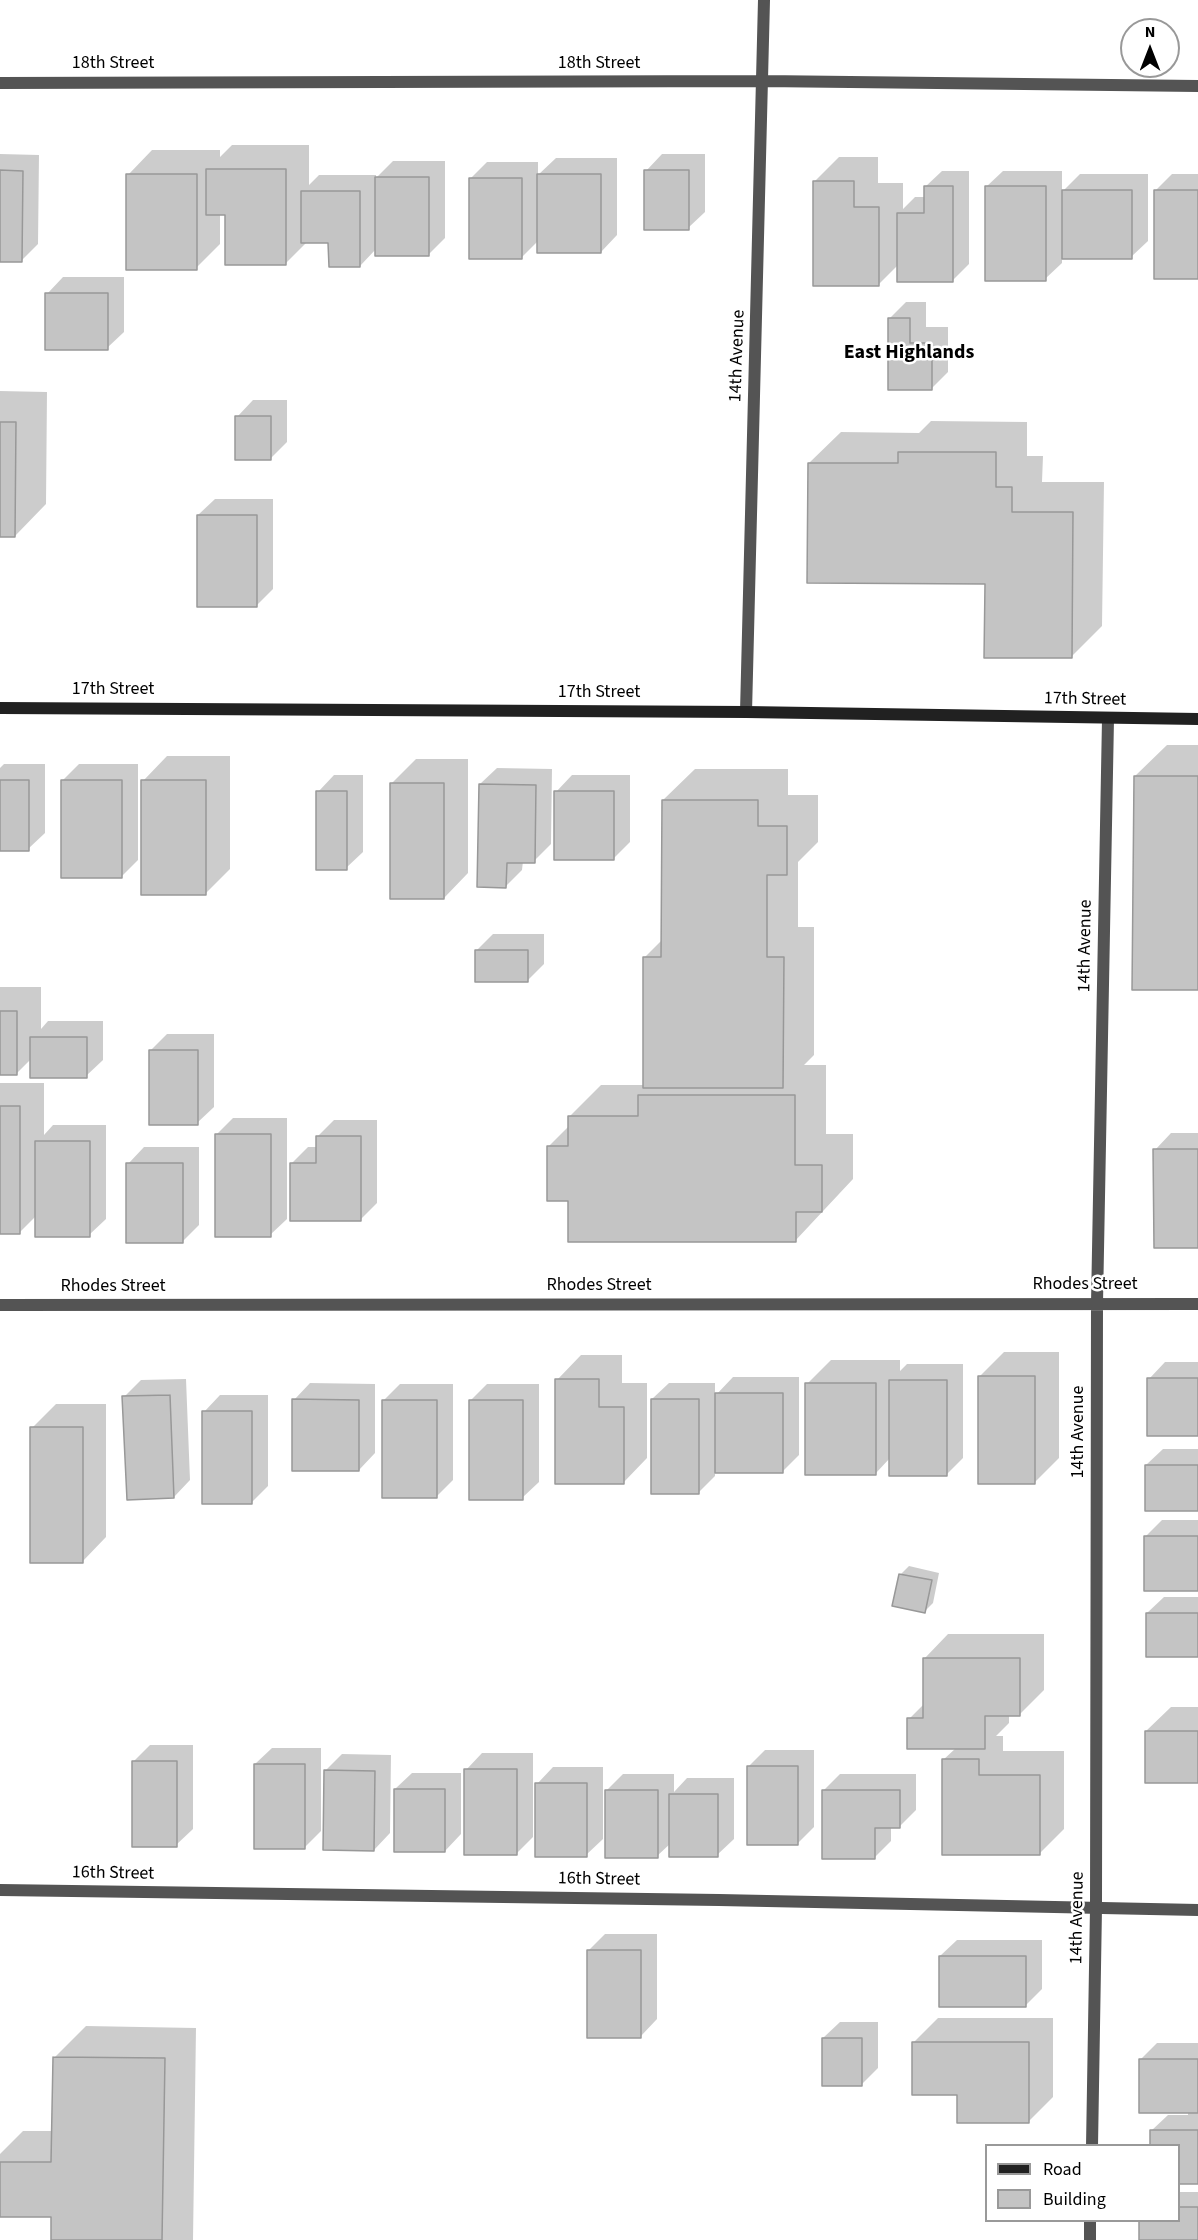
<!DOCTYPE html>
<style>
body{margin:0}
#map{position:relative;width:1198px;height:2240px;overflow:hidden;background:#fff;font-family:"Source Sans 3",sans-serif}
canvas{display:block}
.legend{position:absolute;left:985px;top:2144px;width:195px;height:78px;box-sizing:border-box;background:#fff;border:2px solid #999;margin:0;padding:8px 10px;list-style:none;font-size:18px;color:#000}
.legend li{display:flex;align-items:center;gap:12px;height:30px}
.legend b{width:30px;border:2px solid #999}
.north{position:absolute;left:1120px;top:18px;width:60px;height:60px;box-sizing:border-box;background:#fff;border:2px solid #999;border-radius:50%;rotate:0deg;font-size:16px;font-weight:700;line-height:24px;text-align:center;color:#000}
.north::after{content:'';display:block;margin:auto;width:21px;height:27px;background:#000;clip-path:polygon(50% 0,100% 100%,50% 72%,0 100%)}
</style>
<div id="map">
<canvas width="1198" height="2240"></canvas>
<ul class="legend">
<li><b style="height:8px;background:#212121"></b>Road</li>
<li><b style="height:16px;background:#c4c4c4"></b>Building</li>
</ul>
<div class="north">N</div>
</div>
<script>
const ctx = document.querySelector('canvas').getContext('2d');
ctx.lineJoin = 'round';
function fillPath(path, color) { ctx.fillStyle = color; ctx.fill(path, 'evenodd'); }
const toPath = rows => new Path2D(rows.map(r => 'M' + r).join(''));
function trace(path, color, width, dash) { ctx.strokeStyle = color; ctx.lineWidth = width; ctx.lineCap = dash ? 'butt' : 'round'; ctx.setLineDash(dash || []); ctx.stroke(path); }
function write(font, color, halo, rows, align = 'center') {
  ctx.font = font + ' "Source Sans 3",sans-serif'; ctx.lineWidth = 5; ctx.setLineDash([]); ctx.textBaseline = 'middle'; ctx.strokeStyle = halo; ctx.fillStyle = color; for (const [text, x, y, turn = 0] of rows) {
    ctx.save(); ctx.translate(x, y); ctx.rotate((+turn || 0) * Math.PI / 180); ctx.textAlign = isNaN(turn) ? turn : align; if (halo) ctx.strokeText(text, 0, 0); ctx.fillText(text, 0, 0); ctx.restore();
  }
}
const shadow = toPath([
 [232,145,309,145,309,185,319,175,376,175,376,178,393,161,445,161,445,238,428,255,376,249,360,266,330,242,307,242,285,264,226,213,220,213,220,244,196,268,128,175,152,150,220,150,220,157],
 [0,154,39,155,38,244,21,261,0,260],
 [662,154,705,154,705,212,688,228,646,171],
 [839,157,878,157,878,183,903,183,903,209,915,197,925,197,925,187,942,171,969,171,969,264,952,281,899,264,878,285,814,182],
 [556,158,617,158,617,235,601,252,539,240,522,257,471,178,487,162,538,162,538,175],
 [1003,171,1062,171,1062,192,1080,174,1148,174,1148,241,1131,257,1062,257,1062,263,1045,279,986,187],
 [1172,174,1198,174,1198,278,1156,190],
 [63,277,124,277,124,332,107,348,47,294],
 [906,302,926,302,926,327,948,327,948,372,931,389,890,318],
 [0,391,47,392,46,504,15,536,0,536],
 [253,400,287,400,287,442,270,459,237,417],
 [931,421,1027,422,1027,456,1043,456,1042,482,1104,482,1102,626,1071,657,986,583,809,463,841,432,919,433],
 [215,499,273,499,273,589,256,606,198,515],
 [1167,745,1198,745,1198,989,1135,776],
 [167,756,230,756,230,869,206,893,143,781],
 [416,759,468,759,468,873,444,898,391,784],
 [4,764,45,764,45,833,28,849,0,849,0,768],
 [79,764,138,764,138,860,121,877,62,781],
 [497,768,552,769,551,844,534,861,523,861,522,870,506,886,480,784],
 [695,769,788,769,788,795,818,795,818,842,798,862,798,927,814,927,814,1055,804,1065,826,1065,826,1134,853,1134,853,1179,795,1241,569,1200,548,1147,569,1126,570,1116,601,1085,644,1085,645,957,663,939,663,800],
 [334,775,363,775,363,852,346,868,318,792],
 [572,775,630,775,630,842,613,859,556,792],
 [493,934,544,934,544,964,527,981,476,951],
 [0,987,41,987,41,1029,48,1021,103,1021,103,1060,86,1076,32,1058,17,1073,0,1073],
 [167,1034,214,1034,214,1107,197,1123,151,1050],
 [0,1083,44,1083,44,1135,53,1125,106,1125,106,1219,89,1235,37,1215,20,1232,0,1232],
 [233,1118,287,1118,287,1219,270,1235,216,1135],
 [334,1120,377,1120,377,1203,360,1220,291,1164,308,1147,318,1147,318,1136],
 [1171,1133,1198,1133,1198,1246,1155,1150],
 [144,1147,199,1147,199,1225,182,1242,128,1164],
 [1004,1352,1059,1352,1059,1458,1034,1483,979,1377],
 [581,1355,622,1355,622,1383,647,1383,647,1458,623,1483,557,1380],
 [831,1360,900,1360,900,1371,907,1364,963,1364,963,1458,947,1474,890,1458,876,1473,807,1384],
 [1165,1362,1198,1362,1198,1434,1149,1379],
 [733,1377,799,1377,799,1455,782,1472,715,1472,715,1476,698,1493,652,1399,669,1383,715,1383,715,1396],
 [186,1379,190,1480,174,1497,124,1397,141,1380],
 [310,1383,375,1384,375,1453,359,1470,294,1400],
 [400,1384,453,1384,453,1480,436,1497,383,1401],
 [487,1384,539,1384,539,1482,522,1498,470,1401],
 [220,1395,268,1395,268,1486,252,1502,204,1412],
 [56,1404,106,1404,106,1537,82,1562,32,1428],
 [1163,1449,1198,1449,1198,1509,1146,1465],
 [1162,1520,1198,1520,1198,1590,1146,1536],
 [909,1566,939,1573,933,1603,925,1611,901,1574],
 [1164,1597,1198,1597,1198,1656,1147,1613],
 [948,1634,1044,1634,1044,1690,1020,1714,1009,1714,1009,1723,996,1736,1003,1736,1003,1751,1064,1751,1064,1829,1040,1853,943,1760,956,1748,909,1719,924,1704,924,1659],
 [1171,1707,1198,1707,1198,1782,1146,1731],
 [150,1745,193,1745,193,1829,176,1845,134,1761],
 [272,1748,321,1748,321,1831,304,1848,255,1764],
 [765,1750,814,1750,814,1827,798,1843,748,1767],
 [482,1753,533,1753,533,1837,517,1853,466,1770],
 [342,1754,391,1755,390,1833,374,1850,325,1771],
 [553,1767,603,1767,603,1839,586,1855,537,1784],
 [412,1773,461,1773,461,1834,445,1851,395,1789],
 [623,1774,674,1774,674,1792,687,1778,734,1778,734,1839,717,1855,671,1843,657,1856,606,1791],
 [840,1774,916,1774,916,1810,899,1827,891,1827,891,1841,874,1858,823,1791],
 [605,1934,657,1934,657,2019,641,2036,588,1951],
 [957,1940,1042,1940,1042,1989,1026,2005,940,1956],
 [938,2018,1053,2018,1053,2097,1028,2122,958,2094,914,2042],
 [840,2022,878,2022,878,2068,862,2084,823,2038],
 [86,2026,196,2028,193,2240,52,2240,52,2216,0,2215,0,2154,23,2131,53,2131,54,2058],
 [1157,2043,1198,2043,1198,2183,1178,2146,1151,2131,1168,2115,1188,2115,1188,2112,1140,2060],
 [1178,2192,1198,2192,1198,2240,1140,2240,1178,2220]
]);
const building = toPath([
 [206,169,286,169,286,265,225,265,225,215,206,215,206,169],
 [0,170,23,171,22,262,0,262,0,170],
 [644,170,689,170,689,230,644,230,644,170],
 [126,174,197,174,197,270,126,270,126,174],
 [537,174,601,174,601,253,537,253,537,174],
 [375,177,429,177,429,256,375,256,375,177],
 [469,178,522,178,522,259,469,259,469,178],
 [813,181,854,181,854,207,879,207,879,286,813,286,813,181],
 [924,186,953,186,953,282,897,282,897,213,924,213,924,186],
 [985,186,1046,186,1046,281,985,281,985,186],
 [1062,190,1132,190,1132,259,1062,259,1062,190],
 [1154,190,1198,190,1198,279,1154,279,1154,190],
 [301,191,360,191,360,267,329,267,328,243,301,243,301,191],
 [45,293,108,293,108,350,45,350,45,293],
 [888,318,910,318,910,343,932,343,932,390,888,390,888,318],
 [235,416,271,416,271,460,235,460,235,416],
 [0,422,16,422,15,537,0,537,0,422],
 [898,452,996,452,996,487,1012,487,1012,512,1073,512,1072,658,984,658,985,584,807,583,808,463,898,463,898,452],
 [197,515,257,515,257,607,197,607,197,515],
 [1134,776,1198,776,1198,990,1132,990,1134,776],
 [0,780,29,780,29,851,0,851,0,780],
 [61,780,122,780,122,878,61,878,61,780],
 [141,780,206,780,206,895,141,895,141,780],
 [390,783,444,783,444,899,390,899,390,783],
 [479,784,536,785,535,863,507,863,506,888,477,887,479,784],
 [316,791,347,791,347,870,316,870,316,791],
 [554,791,614,791,614,860,554,860,554,791],
 [662,800,758,800,758,826,787,826,787,875,767,875,767,957,784,957,783,1088,643,1088,643,957,661,957,662,800],
 [475,950,528,950,528,982,475,982,475,950],
 [0,1011,17,1011,17,1075,0,1075,0,1011],
 [30,1037,87,1037,87,1078,30,1078,30,1037],
 [149,1050,198,1050,198,1125,149,1125,149,1050],
 [638,1095,795,1095,795,1165,822,1165,822,1212,796,1212,796,1242,568,1242,568,1201,547,1201,547,1146,568,1146,568,1116,638,1116,638,1095],
 [0,1106,20,1106,20,1234,0,1234,0,1106],
 [215,1134,271,1134,271,1237,215,1237,215,1134],
 [316,1136,361,1136,361,1221,290,1221,290,1163,316,1163,316,1136],
 [35,1141,90,1141,90,1237,35,1237,35,1141],
 [1153,1149,1198,1149,1198,1248,1154,1248,1153,1149],
 [126,1163,183,1163,183,1243,126,1243,126,1163],
 [978,1376,1035,1376,1035,1484,978,1484,978,1376],
 [1147,1378,1198,1378,1198,1436,1147,1436,1147,1378],
 [555,1379,599,1379,599,1407,624,1407,624,1484,555,1484,555,1379],
 [889,1380,947,1380,947,1476,889,1476,889,1380],
 [805,1383,876,1383,876,1475,805,1475,805,1383],
 [715,1393,783,1393,783,1473,715,1473,715,1393],
 [170,1395,174,1498,127,1500,122,1396,170,1395],
 [292,1399,359,1400,359,1471,292,1471,292,1399],
 [651,1399,699,1399,699,1494,651,1494,651,1399],
 [382,1400,437,1400,437,1498,382,1498,382,1400],
 [469,1400,523,1400,523,1500,469,1500,469,1400],
 [202,1411,252,1411,252,1504,202,1504,202,1411],
 [30,1427,83,1427,83,1563,30,1563,30,1427],
 [1145,1465,1198,1465,1198,1511,1145,1511,1145,1465],
 [1144,1536,1198,1536,1198,1591,1144,1591,1144,1536],
 [899,1574,932,1580,925,1613,892,1606,899,1574],
 [1146,1613,1198,1613,1198,1657,1146,1657,1146,1613],
 [923,1658,1020,1658,1020,1716,985,1716,985,1749,907,1749,907,1718,923,1718,923,1658],
 [1145,1731,1198,1731,1198,1783,1145,1783,1145,1731],
 [942,1759,979,1759,979,1775,1040,1775,1040,1855,942,1855,942,1759],
 [132,1761,177,1761,177,1847,132,1847,132,1761],
 [254,1764,305,1764,305,1849,254,1849,254,1764],
 [747,1766,798,1766,798,1845,747,1845,747,1766],
 [464,1769,517,1769,517,1855,464,1855,464,1769],
 [324,1770,375,1771,374,1851,323,1850,324,1770],
 [535,1783,587,1783,587,1857,535,1857,535,1783],
 [394,1789,445,1789,445,1852,394,1852,394,1789],
 [605,1790,658,1790,658,1858,605,1858,605,1790],
 [822,1790,900,1790,900,1828,875,1828,875,1859,822,1859,822,1790],
 [669,1794,718,1794,718,1857,669,1857,669,1794],
 [587,1950,641,1950,641,2038,587,2038,587,1950],
 [939,1956,1026,1956,1026,2007,939,2007,939,1956],
 [822,2038,862,2038,862,2086,822,2086,822,2038],
 [912,2042,1029,2042,1029,2123,957,2123,957,2095,912,2095,912,2042],
 [53,2057,165,2058,162,2240,51,2240,51,2217,0,2217,0,2162,51,2162,53,2057],
 [1139,2059,1198,2059,1198,2113,1139,2113,1139,2059],
 [1150,2130,1198,2130,1198,2184,1178,2184,1178,2146,1150,2146,1150,2130],
 [1178,2207,1198,2207,1198,2240,1139,2240,1139,2220,1178,2220,1178,2207]
]);
const street = toPath([
 [0,83,763,81,1198,86],
 [746,712,764,0],
 [0,1305,1198,1304],
 [0,1890,719,1900,1198,1910],
 [1092,2146,1096,1908,1097,1303,1108,719],
 [1090,2240,1090,2220]
]);
const secondary = toPath([
 [0,708,746,712,1198,719]
]);
const streetNames = [
 ["18th Street",113,64],
 ["18th Street",599,64],
 ["14th Avenue",738,356,-88],
 ["17th Street",113,690],
 ["17th Street",599,693],
 ["17th Street",1085,700,1],
 ["14th Avenue",1086,946,-89],
 ["Rhodes Street",1085,1285],
 ["Rhodes Street",599,1286],
 ["Rhodes Street",113,1287],
 ["14th Avenue",1079,1432,-90],
 ["16th Street",113,1874,1],
 ["16th Street",599,1880,1],
 ["14th Avenue",1078,1918,-89]
];
const neighbourhoodNames = [
 ["East Highlands",909,354]
];
fillPath(shadow, '#0003');
fillPath(building, '#c4c4c4');
trace(building, '#989898', 1.5);
trace(street, '#545454', 12);
trace(secondary, '#212121', 12);
write('18px', '#000', '#fff', streetNames);
write('bold 20px', '#000', '#fff', neighbourhoodNames);
</script>
